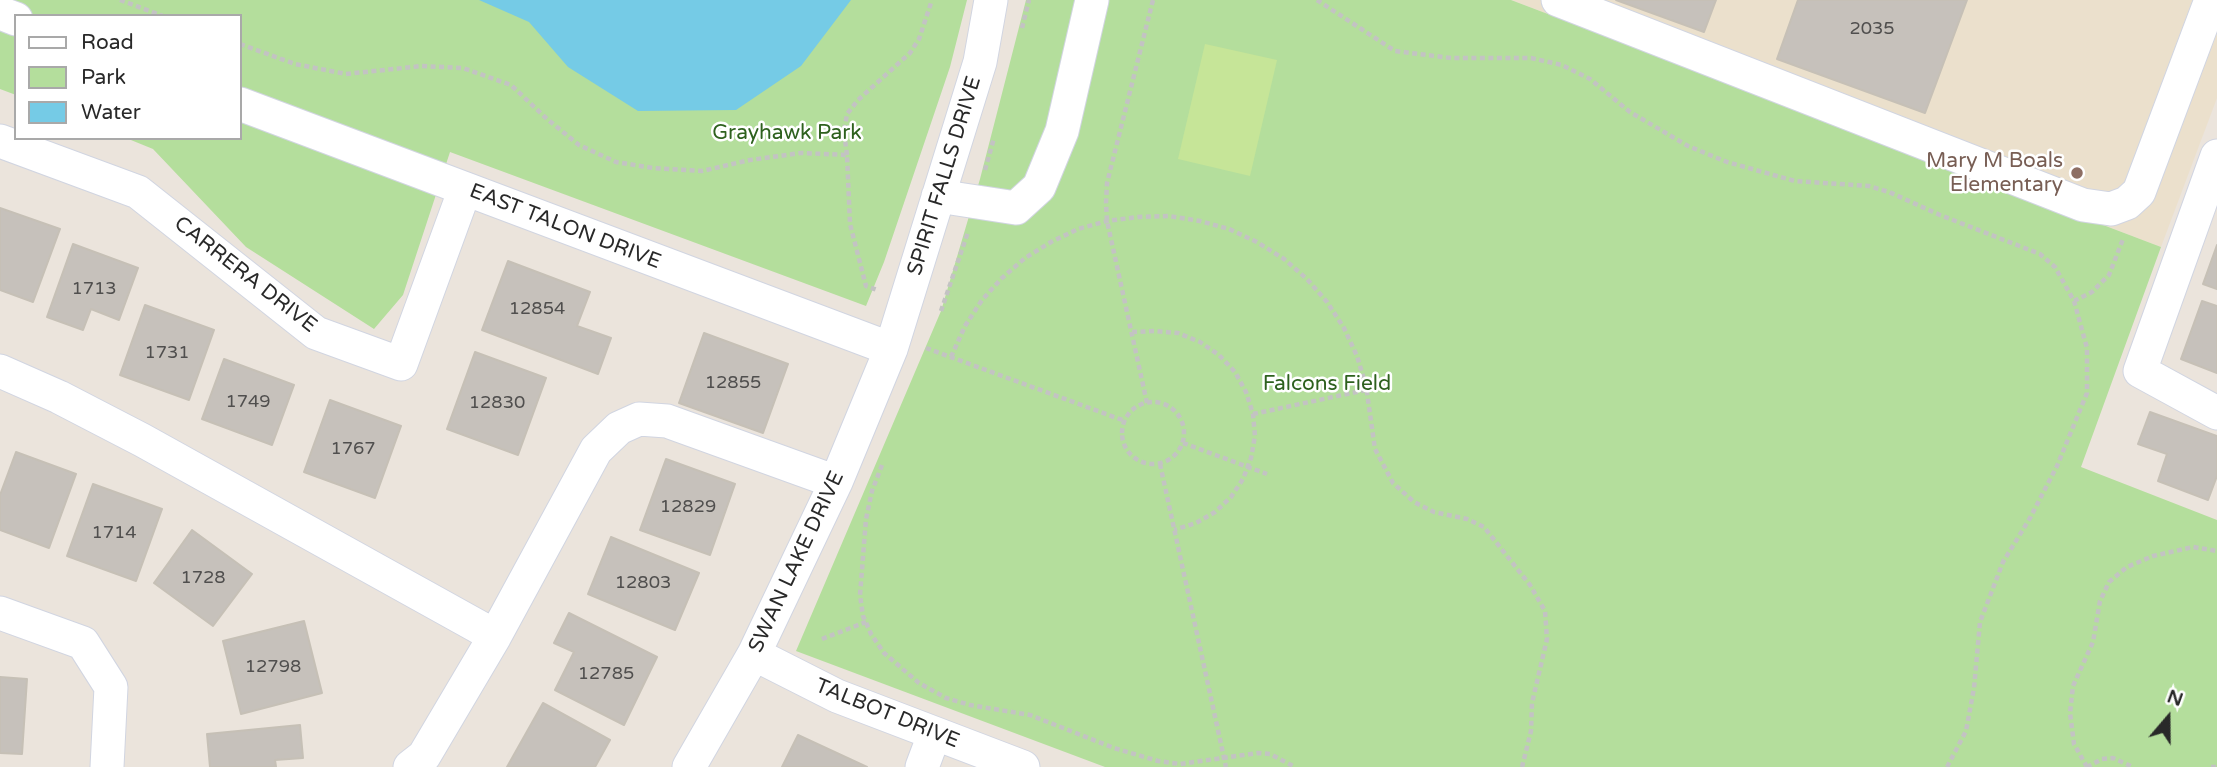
<!DOCTYPE html>
<style>
body{margin:0}
#map{position:relative;width:2217px;height:767px;overflow:hidden;background:#ebe4dc;font-family:"Varela Round",sans-serif}
canvas{display:block}
.legend{position:absolute;left:14px;top:14px;width:228px;height:126px;box-sizing:border-box;background:#fff;border:2px solid #a9a9a9;margin:0;padding:9px 12px;list-style:none;font-size:21px;color:#292929}
.legend li{display:flex;align-items:center;gap:14px;height:35px}
.legend b{width:35px;border:2px solid #a9a9a9}
.north{position:absolute;left:2133px;top:683px;width:70px;height:70px;-webkit-text-stroke:5px #fff;paint-order:stroke;rotate:20deg;font-size:19px;font-weight:700;line-height:28px;text-align:center;color:#292929}
.north::after{content:'';display:block;margin:auto;width:24px;height:32px;background:#292929;clip-path:polygon(50% 0,100% 100%,50% 72%,0 100%)}
</style>
<div id="map">
<canvas width="2217" height="767"></canvas>
<ul class="legend">
<li><b style="height:9px;background:#fff"></b>Road</li>
<li><b style="height:19px;background:#b4de9c"></b>Park</li>
<li><b style="height:19px;background:#75cbe6"></b>Water</li>
</ul>
<div class="north">N</div>
</div>
<script>
const ctx = document.querySelector('canvas').getContext('2d');
ctx.lineJoin = 'round';
function fillPath(path, color) { ctx.fillStyle = color; ctx.fill(path, 'evenodd'); }
const toPath = rows => new Path2D(rows.map(r => 'M' + r).join(''));
function trace(path, color, width, dash) { ctx.strokeStyle = color; ctx.lineWidth = width; ctx.lineCap = dash ? 'butt' : 'round'; ctx.setLineDash(dash || []); ctx.stroke(path); }
function write(font, color, halo, rows, align = 'center') {
  ctx.font = font + ' "Varela Round",sans-serif'; ctx.lineWidth = 5; ctx.setLineDash([]); ctx.textBaseline = 'middle'; ctx.strokeStyle = halo; ctx.fillStyle = color; for (const [text, x, y, turn = 0] of rows) {
    ctx.save(); ctx.translate(x, y); ctx.rotate((+turn || 0) * Math.PI / 180); ctx.textAlign = isNaN(turn) ? turn : align; if (halo) ctx.strokeText(text, 0, 0); ctx.fillText(text, 0, 0); ctx.restore();
  }
}
const education = toPath([
 [1511,0,2217,0,2217,98,2161,247]
]);
const green = toPath([
 [0,0,967,0,950,67,884,262,866,306,450,152,403,295,374,329,246,247,153,149,126,138,240,138,240,16,16,16,16,95,0,89],
 [1026,0,1511,0,2161,247,2081,467,2217,520,2217,767,1105,767,796,651,941,311,980,179]
]);
const pitch = toPath([
 [1205,44,1277,60,1250,176,1178,159]
]);
const water = toPath([
 [479,0,851,0,801,66,736,110,638,111,568,67,529,22]
]);
const building = toPath([
 [1616,0,1716,0,1704,32,1616,0],
 [1798,0,1967,0,1925,113,1777,59,1798,0],
 [0,208,60,229,33,302,0,290,0,208],
 [73,244,138,268,119,320,91,309,83,330,47,317,73,244],
 [2217,245,2217,289,2203,284,2217,245],
 [508,261,590,292,577,326,611,338,598,374,482,330,508,261],
 [2202,301,2217,306,2217,373,2181,359,2202,301],
 [145,305,214,330,189,400,120,375,145,305],
 [704,333,788,364,763,433,679,403,704,333],
 [475,352,546,378,518,455,447,429,475,352],
 [224,359,294,385,272,445,202,419,224,359],
 [330,400,401,426,375,498,304,472,330,400],
 [2150,412,2217,436,2217,476,2208,500,2158,481,2167,454,2138,444,2150,412],
 [16,452,76,474,49,548,0,530,0,495,16,452],
 [666,459,735,484,710,555,640,530,666,459],
 [93,484,162,509,136,581,67,556,93,484],
 [192,530,252,574,213,626,154,583,192,530],
 [611,537,699,573,675,630,588,594,611,537],
 [569,613,657,657,624,725,555,690,574,652,554,643,569,613],
 [304,621,322,693,241,714,223,641,304,621],
 [0,677,27,679,22,754,0,753,0,677],
 [543,703,610,740,595,767,507,767,543,703],
 [300,725,303,758,275,760,276,767,210,767,207,734,300,725],
 [798,735,867,767,782,767,798,735]
]);
const path = toPath([
 [120,0,163,16],
 [1317,0,1395,51,1451,58,1531,58,1562,65,1590,79,1630,112,1688,146,1727,162,1795,181,1869,186,1889,192,1940,215,2040,254,2055,267,2074,301,2087,348,2087,393,2057,466,2030,518,2003,562,1980,622,1974,688,1966,731,1947,767],
 [1022,28,1029,0],
 [240,44,295,64,346,74,422,66,463,68,511,85,547,119,579,145,616,162,653,168,702,171,750,160,801,153,847,155,850,224,866,286,877,290],
 [847,155,844,132,847,114,858,100,910,53,919,39,932,0],
 [985,170,994,138],
 [2074,301,2092,292,2109,275,2123,239],
 [941,311,968,232],
 [1132,332,1155,331,1178,333,1200,342,1219,355,1235,372,1246,392,1253,414,1255,436,1251,458,1243,479,1231,497,1215,512,1196,523,1174,530],
 [926,348,1125,421],
 [951,357,965,326,982,300,1002,278,1025,258,1051,242,1078,229,1107,221,1138,217,1169,216,1200,221,1229,229,1257,242,1284,259,1307,279,1327,302,1344,328,1357,356,1366,386,1375,449,1393,483,1414,502,1434,512,1467,519,1484,527,1530,585,1545,611,1547,639,1532,703,1531,731,1522,767],
 '1122 433a31 31 0 1 1 62 0a31 31 0 1 1-62 0Z',
 [1147,403,1107,221,1106,203,1107,183,1153,0],
 [1253,414,1366,390],
 [1183,443,1267,474],
 [1160,464,1226,767],
 [882,465,872,491,866,519,860,595,863,616,871,634,884,653,919,683,946,698,970,705,1030,715,1114,748,1158,761,1180,764,1258,753,1270,754,1295,767],
 [822,639,866,622],
 [2087,767,2074,744,2070,713,2073,686,2093,642,2100,601,2109,582,2127,567,2153,556,2193,547,2217,551],
 [2087,767,2102,759,2113,758,2133,767],
 [2211,767,2217,767]
]);
const minor = toPath([
 [1558,0,2083,205,2111,209,2127,203,2139,192,2211,0],
 [0,13,16,19],
 [240,104,891,349],
 [0,141,138,192,316,333,401,364,465,189],
 [2217,156,2140,371,2217,413],
 [938,196,1016,208,1039,187,1062,131,1092,0],
 [0,371,59,397,142,440,495,636],
 [0,613,83,643,111,687,107,767],
 [754,654,837,696,1023,767],
 [410,767,424,756,495,636,596,450,619,428,639,419,667,421,836,482],
 [689,767,754,654,836,482,891,349,980,62,991,0],
 [922,767,934,735]
]);
const markers = [
 [2077,173,7,"#8d6e63"]
];
const numberNames = [
 ["2035",1872,29],
 ["1713",94,289],
 ["12854",537,309],
 ["1731",167,353],
 ["12855",733,383],
 ["1749",248,402],
 ["12830",497,403],
 ["1767",353,449],
 ["12829",688,507],
 ["1714",114,533],
 ["1728",203,578],
 ["12803",643,583],
 ["12798",273,667],
 ["12785",606,674]
];
const parkNames = [
 ["Grayhawk Park",787,133],
 ["Falcons Field",1327,384]
];
const educationNames = [
 ["Mary M Boals",2063,161],
 ["Elementary",2063,185]
];
const streetNames = [
 ["SPIRIT FALLS DRIVE",945,176,-73],
 ["EAST TALON DRIVE",565,227,21],
 ["CARRERA DRIVE",245,275,38],
 ["SWAN LAKE DRIVE",797,562,-65],
 ["TALBOT DRIVE",887,714,22]
];
fillPath(education, '#ebe0cc');
fillPath(green, '#b4de9c');
fillPath(pitch, '#c6e598');
fillPath(water, '#75cbe6');
fillPath(building, '#c6c1bb');
trace(building, '#c6c0b6', 2);
trace(minor, '#d1d5e1', 35);
trace(path, '#c3c3c3', 4.5, [5, 3.5]);
trace(minor, '#fff', 33);
for (const [x, y, r, color] of markers) { const dot = new Path2D(); dot.arc(x, y, r, 0, 2 * Math.PI); ctx.fillStyle = color; ctx.fill(dot); trace(dot, '#fff', 2.5); }
write('18px', '#504f4e', null, numberNames);
write('21px', '#2e611e', '#fff', parkNames);
write('21px', '#785e54', '#fff', educationNames, 'right');
write('21px', '#292929', '#fff', streetNames);
</script>
